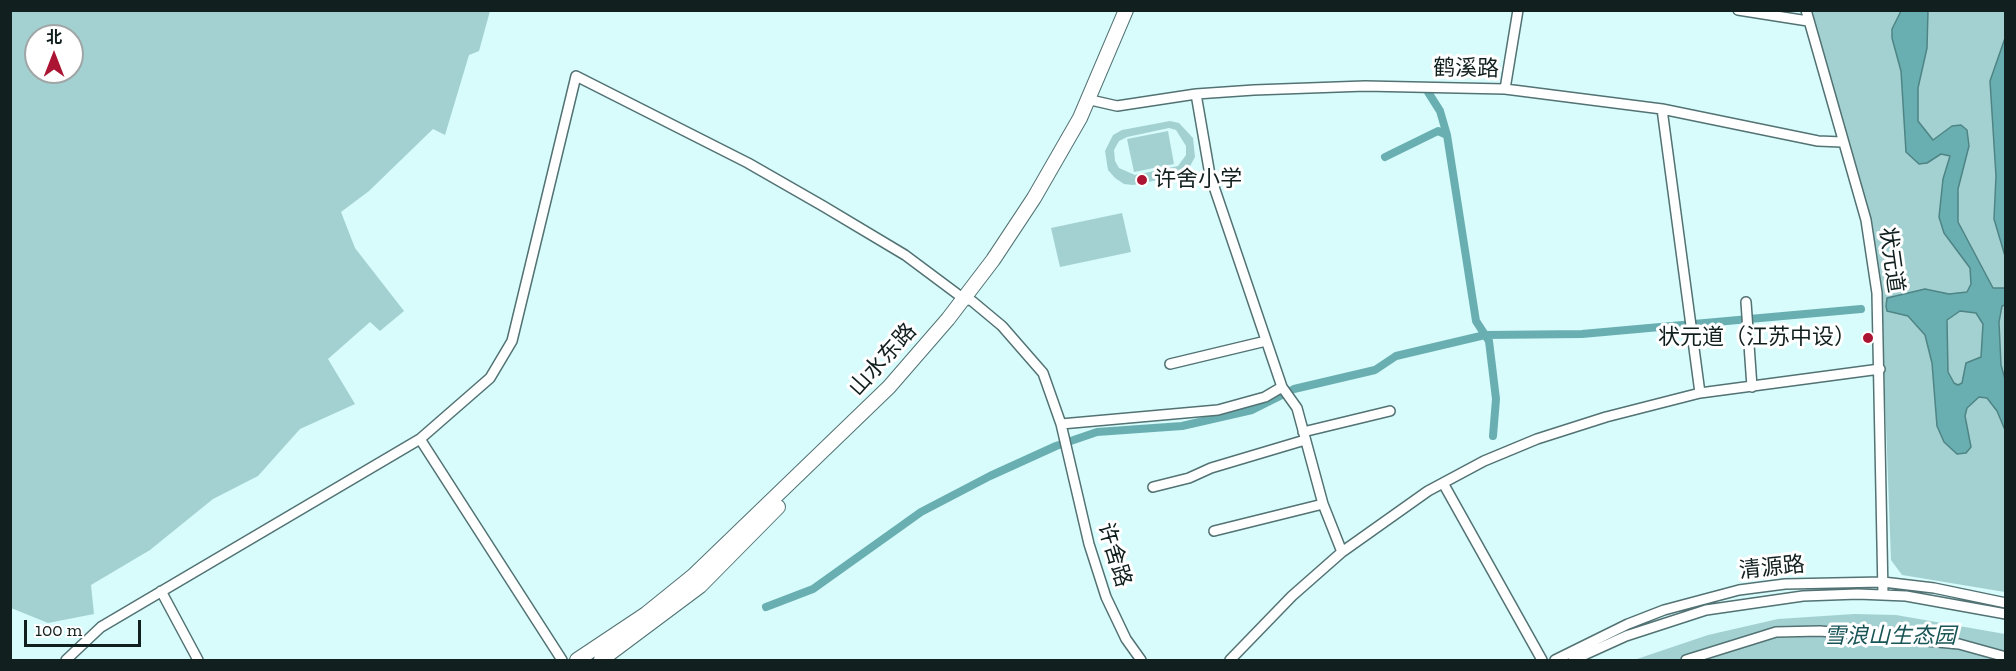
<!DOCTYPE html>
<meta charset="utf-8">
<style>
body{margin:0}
#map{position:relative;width:2016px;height:671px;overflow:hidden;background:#d8fbfc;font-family:"Zilla Slab","Noto Sans SC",serif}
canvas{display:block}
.frame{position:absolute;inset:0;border:12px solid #121f1f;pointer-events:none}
.north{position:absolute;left:24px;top:24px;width:60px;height:60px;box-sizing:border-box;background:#fff;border:2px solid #a0a5a5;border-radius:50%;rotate:0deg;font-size:16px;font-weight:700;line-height:24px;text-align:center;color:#121f1f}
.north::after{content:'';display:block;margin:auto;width:21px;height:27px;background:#ab1533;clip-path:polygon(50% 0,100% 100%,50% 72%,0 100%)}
.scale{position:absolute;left:24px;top:620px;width:117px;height:27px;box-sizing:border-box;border:3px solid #121f1f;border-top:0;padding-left:8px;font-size:18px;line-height:21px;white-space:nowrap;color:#121f1f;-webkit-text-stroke:4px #fff;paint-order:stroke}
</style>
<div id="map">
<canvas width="2016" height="671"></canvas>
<div class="frame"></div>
<div class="north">北</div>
<div class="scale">100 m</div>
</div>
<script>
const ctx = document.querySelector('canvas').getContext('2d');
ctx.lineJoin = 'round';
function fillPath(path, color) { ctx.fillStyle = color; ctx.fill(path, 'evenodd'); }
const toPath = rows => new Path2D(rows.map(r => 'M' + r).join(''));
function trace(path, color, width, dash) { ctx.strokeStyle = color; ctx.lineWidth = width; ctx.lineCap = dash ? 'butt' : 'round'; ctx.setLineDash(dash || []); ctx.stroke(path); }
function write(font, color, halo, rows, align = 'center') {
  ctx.font = font + ' "Zilla Slab","Noto Sans SC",serif'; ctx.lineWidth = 6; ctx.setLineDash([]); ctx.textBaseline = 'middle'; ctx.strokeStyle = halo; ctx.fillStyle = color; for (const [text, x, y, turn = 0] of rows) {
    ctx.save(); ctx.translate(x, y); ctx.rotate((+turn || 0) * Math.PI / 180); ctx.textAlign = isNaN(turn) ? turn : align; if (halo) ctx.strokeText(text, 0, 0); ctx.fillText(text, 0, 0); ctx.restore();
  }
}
const green = toPath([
 [10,11,490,11,479,51,469,55,445,135,433,129,369,191,341,212,355,248,404,311,380,331,370,322,328,359,355,404,300,429,258,476,213,499,150,550,91,585,94,614,48,623,11,608],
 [36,36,72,36,72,72,36,72],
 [1811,11,2005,11,2005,592,1902,575,1891,560,1882,317,1871,218],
 [1170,121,1179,123,1193,138,1195,157,1188,170,1182,175,1133,185,1124,184,1115,178,1108,170,1105,151,1113,135,1122,130],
 [1169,128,1176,130,1186,146,1186,155,1178,166,1135,175,1119,168,1115,161,1114,150,1119,141,1127,137],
 [1168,131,1174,164,1134,172,1127,139],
 [1122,213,1131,252,1060,267,1051,228],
 [1854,614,1896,615,2005,634,2005,660,1634,660,1708,635,1778,619]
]);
const water = toPath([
 [1901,11,1928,11,1927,48,1918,88,1918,121,1933,140,1952,126,1961,125,1967,130,1969,146,1958,189,1958,222,1993,288,2005,288,2005,305,2002,306,1999,322,2001,365,2005,379,2005,430,1997,411,1987,398,1979,397,1967,408,1965,416,1971,447,1966,453,1957,454,1944,442,1937,426,1932,363,1925,335,1908,316,1887,311,1886,306,1887,298,1925,289,1949,294,1967,292,1971,284,1970,268,1944,233,1939,217,1943,179,1950,156,1941,154,1927,163,1919,164,1906,152,1901,71,1892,38,1892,29,1901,11],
 [1960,311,1976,313,1983,324,1981,357,1966,363,1962,383,1958,385,1954,383,1948,372,1947,320,1960,311],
 [2005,38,2006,38,2005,256,1994,219,1996,176,1990,81,2005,38]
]);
const canal = toPath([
 [1428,92,1440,111,1447,135],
 [1385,157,1438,131,1447,135,1476,321,1489,341,1496,399,1493,436],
 [766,607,813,589,921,512,990,476,1056,446,1097,432,1182,426,1252,410,1294,389,1375,370,1396,356,1485,335,1582,334,1861,309]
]);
const minor = toPath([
 [1738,10,1808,21],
 [1806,10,1866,220,1877,293,1883,594],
 [1505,89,1518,10],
 [1196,94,1210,175,1282,387,1297,408,1323,504,1342,552],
 [1088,96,1095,101,1117,106,1196,94,1254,90,1365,86,1505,89,1662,109,1818,141,1842,142],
 [1662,109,1700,393],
 [1746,302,1752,387],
 [1170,364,1266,341],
 [1061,424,1218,410,1265,397,1282,387],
 [1303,432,1390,411],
 [420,439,562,660],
 [1443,483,1542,660],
 [1153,487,1189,478,1211,468,1305,440],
 [1214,531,1323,504],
 [161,591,198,660],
 [66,660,101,627,420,439,490,378,512,341,576,76,748,163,823,206,905,255,964,299,972,301,1002,326,1043,373,1061,424,1089,544,1106,597,1126,639,1141,660],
 [1230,660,1292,596,1342,552,1428,491,1484,461,1537,439,1606,417,1700,393,1880,369],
 [1555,660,1628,624,1664,610,1739,590,1785,584,1883,582,1934,588,2006,603],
 [1573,660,1626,636,1706,610,1803,596,1858,594,1906,596,2006,614],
 [1686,660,1776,632,1820,631,1959,644,2006,657]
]);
const highway = toPath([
 [577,660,646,614,693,576,889,387,948,319,993,260,1034,198,1080,118,1126,10],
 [601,660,700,586,778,507]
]);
const markers = [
 [1142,180,6,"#ab1533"],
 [1868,338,6,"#ab1533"]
];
const streetNames = [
 ["鹤溪路",1466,69,1],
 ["状元道",1891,260,82],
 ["山水东路",883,360,-48],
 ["许舍路",1114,555,73],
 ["清源路",1772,568,-6]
];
const poiNames = [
 ["许舍小学",1154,180],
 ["状元道（江苏中设）",1856,338,"right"]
];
const parkNames = [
 ["雪浪山生态园",1890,637]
];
fillPath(green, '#a3d1d2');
fillPath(water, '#69afb1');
trace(water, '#4f8485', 1.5);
trace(canal, '#69afb1', 8);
trace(minor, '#527273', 12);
trace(highway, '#527273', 16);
trace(minor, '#fff', 9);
trace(highway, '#fff', 14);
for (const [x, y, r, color] of markers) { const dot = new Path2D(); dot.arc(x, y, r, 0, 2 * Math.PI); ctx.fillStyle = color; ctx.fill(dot); trace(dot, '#fff', 2); }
write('22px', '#121f1f', '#fff', streetNames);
write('22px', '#121f1f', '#fff', poiNames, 'left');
write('italic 22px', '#195557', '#fff', parkNames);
</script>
